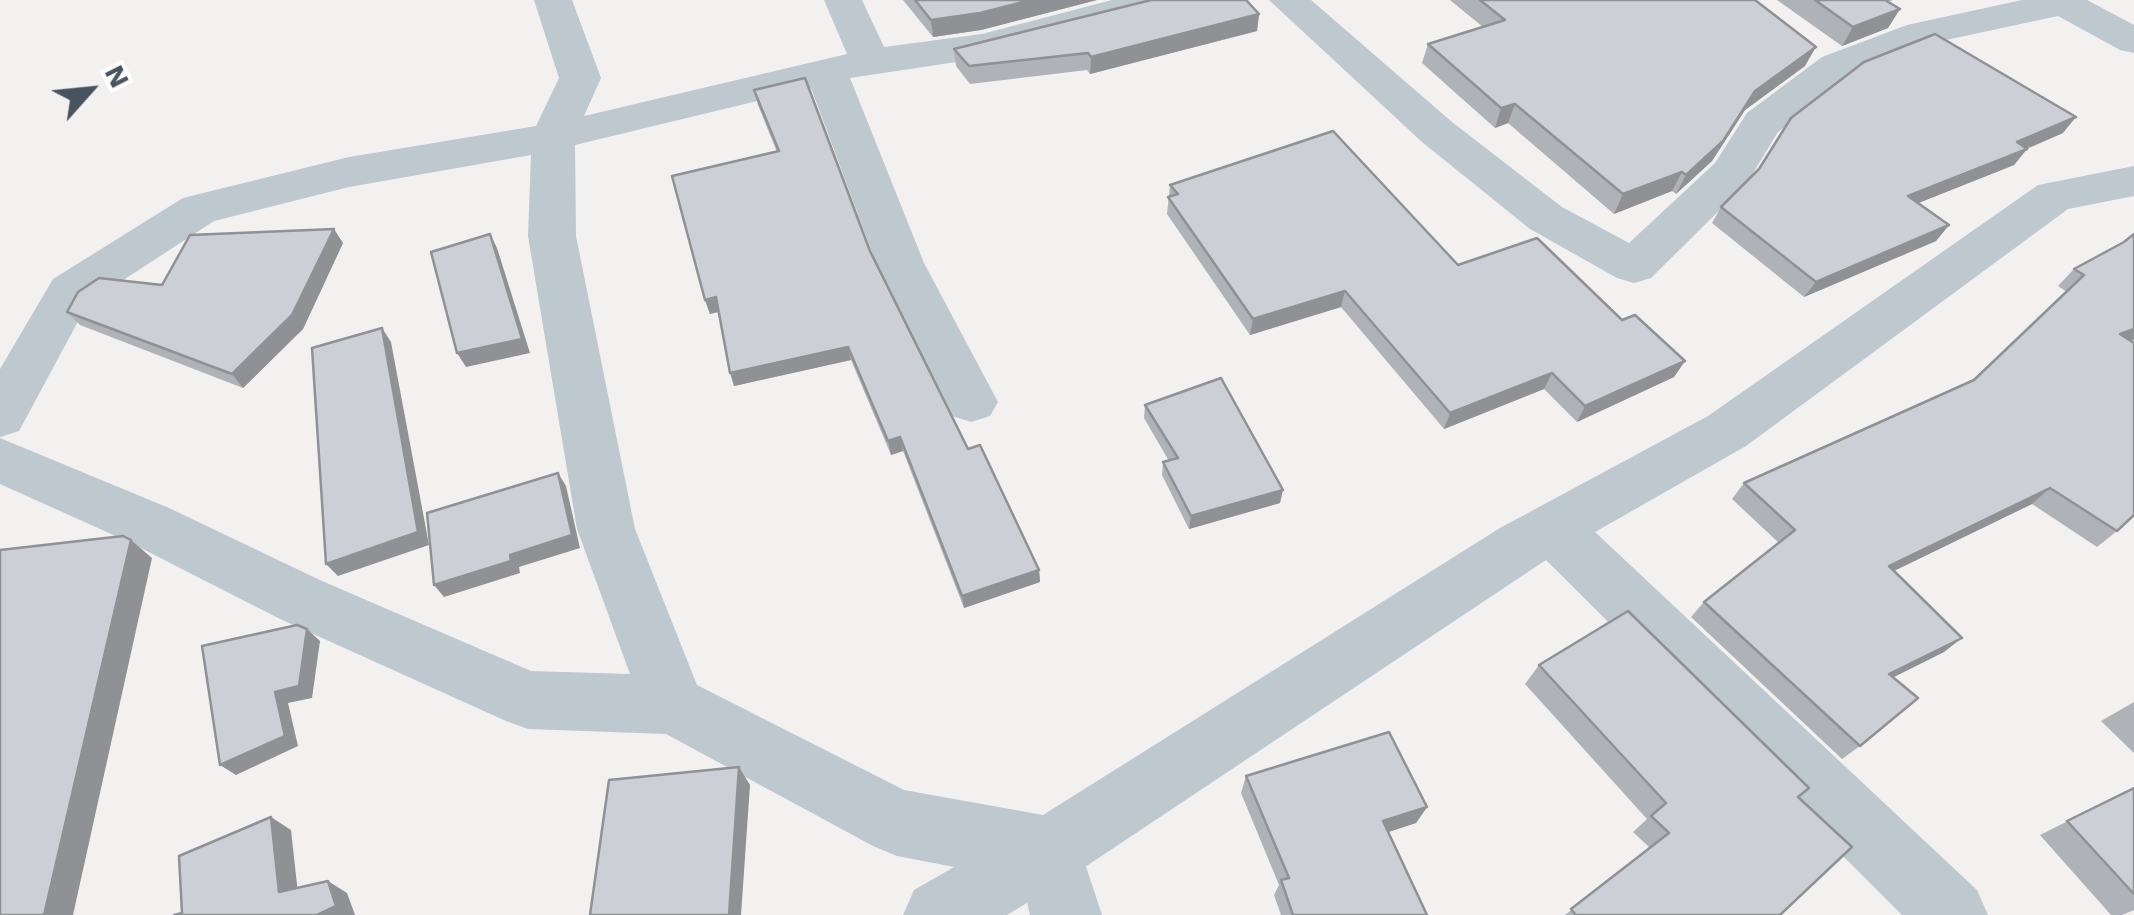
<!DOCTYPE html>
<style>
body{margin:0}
#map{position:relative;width:2134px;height:915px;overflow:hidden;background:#f3f0f0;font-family:"Work Sans",sans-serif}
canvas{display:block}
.north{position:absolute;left:40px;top:40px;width:100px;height:100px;-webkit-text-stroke:8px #fff;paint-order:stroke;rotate:63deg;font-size:28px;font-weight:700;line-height:40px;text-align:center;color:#47535e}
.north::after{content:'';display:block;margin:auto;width:35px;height:45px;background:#47535e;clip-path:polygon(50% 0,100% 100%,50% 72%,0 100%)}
</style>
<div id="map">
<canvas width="2134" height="915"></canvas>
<div class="north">N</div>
</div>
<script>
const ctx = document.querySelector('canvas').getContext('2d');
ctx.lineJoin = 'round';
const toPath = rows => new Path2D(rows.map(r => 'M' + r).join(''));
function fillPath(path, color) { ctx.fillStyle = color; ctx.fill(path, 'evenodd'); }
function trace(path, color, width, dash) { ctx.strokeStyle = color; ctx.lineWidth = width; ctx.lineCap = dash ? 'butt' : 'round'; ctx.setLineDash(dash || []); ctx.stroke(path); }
const pedestrian = toPath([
 [1049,817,1073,827,1102,915,1030,915,1015,851,1025,827,1049,817]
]);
const minor = toPath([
 [534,0,572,0,601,78,584,116,847,54,824,0,862,0,884,47,982,34,1112,0,1176,0,1171,8,983,58,850,78,924,263,998,402,990,416,971,422,952,416,876,263,811,88,575,145,576,236,635,529,697,685,904,790,1043,815,1500,528,1708,416,2038,185,2134,166,2134,196,2068,209,1746,446,1595,532,1977,890,1988,915,1902,915,1546,560,1073,875,1007,915,903,915,914,890,954,867,897,856,873,846,666,734,528,729,506,721,280,619,129,542,0,484,0,438,169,508,322,581,531,671,630,674,577,529,528,236,531,155,349,187,214,221,88,303,19,431,0,437,0,369,53,279,183,198,349,157,536,126,559,78,534,0],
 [1269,0,1311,0,1452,122,1562,207,1629,243,1715,163,1747,113,1822,57,1907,25,2022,0,2087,0,2134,25,2134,53,2120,50,2058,16,1932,43,1852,75,1778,132,1747,183,1651,278,1634,283,1617,278,1530,229,1422,142,1269,0]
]);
const wall = toPath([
 [903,0,1097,0,981,30,933,37],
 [1450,0,1755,0,1805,66,1745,110,1712,161,1676,194,1672,191,1614,214,1508,123,1495,128,1422,63,1428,44,1483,27],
 [1777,0,1893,0,1888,2,1900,9,1888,28,1842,46],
 [1259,14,1257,31,1090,74,1087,70,970,84,956,66,954,49],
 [754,90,870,251,968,449,1039,570,1040,582,964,608,903,451,891,455,851,360,734,386,719,312,710,314,705,300,777,152,758,105],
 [2063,133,2027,149,2014,165,1918,203,1949,225,1936,241,1804,297,1712,223,1721,207,1759,169],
 [1170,185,1458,265,1622,320,1685,361,1674,377,1577,422,1544,389,1444,429,1341,307,1250,335,1167,214],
 [2124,242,2131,341,2117,531,2097,547,2032,504,1894,571,1944,652,1893,677,1860,746,1842,759,1691,617,1704,602,1779,543,1732,499,1744,483,1974,380,2067,292,2058,286,2074,269],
 [343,243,303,329,243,388,80,325,67,312,162,285],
 [1145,405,1280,503,1189,529,1162,475,1163,462,1169,461,1144,418],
 [1539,665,1798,797,1780,915,1565,915,1650,848,1633,832,1647,819,1525,684],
 [2134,702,2134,753,2101,721],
 [1246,776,1427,807,1416,823,1388,832,1427,915,1281,915,1274,895,1279,885,1241,793],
 [2134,788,2134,910,2122,915,2111,915,2040,835]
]);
const shadedWall = toPath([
 [1031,0,1097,0,981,30,933,37,931,20],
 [1900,9,1888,28,1842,46,1853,27],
 [1259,14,1257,31,1090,74,1091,57],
 [1816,47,1805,66,1745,110,1712,161,1676,194,1686,175,1755,91],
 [1515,104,1508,123,1495,128,1501,108],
 [2076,117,2063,133,2023,150,2027,149,2014,165,1896,212,1908,196,2017,142],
 [1682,172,1672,191,1614,214,1623,194],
 [1949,225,1936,241,1804,297,1816,282],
 [334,229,343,243,303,329,243,388,232,374],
 [490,234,497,248,530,353,466,367,457,353],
 [1345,291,1341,307,1250,335,1253,319],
 [716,297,721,311,710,314,705,300],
 [382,328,391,342,429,545,338,576,326,564],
 [2134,329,2134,340,2103,351,2120,334],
 [848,347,851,360,734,386,730,373],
 [1685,361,1674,377,1577,422,1585,406],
 [1552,373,1544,389,1444,429,1450,413],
 [900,437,903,451,891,455,888,441],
 [558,473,566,486,580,548,519,567,520,573,444,597,434,585,510,555],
 [2050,488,2032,504,1873,581,1889,566],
 [1283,490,1280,503,1189,529,1191,516],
 [131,540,152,558,73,915,44,915],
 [1039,570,1040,582,964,608,962,596],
 [307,629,320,641,312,698,288,703,298,746,236,775,220,765,275,692],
 [1962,638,1944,652,1872,688,1889,674],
 [739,767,750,785,741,915,729,915],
 [1427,807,1416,823,1373,837,1383,821],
 [271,817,291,830,299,903,279,892],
 [328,881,347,893,355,915,317,915]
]);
const building = toPath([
 [915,0,1031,0,980,13,931,20,915,0],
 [1151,0,1246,0,1259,14,1091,57,1088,53,969,66,954,49,1151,0],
 [1480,0,1755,0,1816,47,1755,91,1723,141,1686,175,1682,172,1623,194,1515,104,1501,108,1428,44,1505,20,1480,0],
 [1815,0,1885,0,1900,9,1853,27,1815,0],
 [1935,34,2076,117,2017,142,2027,149,1908,196,1949,225,1816,282,1721,207,1759,169,1791,118,1864,62,1935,34],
 [805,78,870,251,968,449,980,445,1039,570,962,596,900,437,888,441,848,347,730,373,716,297,705,300,672,176,779,151,754,90,805,78],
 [1333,131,1458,265,1537,238,1622,320,1635,315,1685,361,1585,406,1552,373,1450,413,1345,291,1253,319,1168,197,1178,194,1170,185,1333,131],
 [334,229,292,315,232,374,67,312,78,292,99,278,162,285,190,235,334,229],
 [490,234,522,339,457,353,431,252,490,234],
 [2134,234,2134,329,2120,334,2134,343,2134,515,2117,531,2050,488,1889,566,1962,638,1889,674,1918,698,1860,746,1704,602,1795,530,1744,483,1974,380,2084,275,2074,269,2124,242,2134,234],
 [382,328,418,532,326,564,312,348,382,328],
 [1221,378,1283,490,1191,516,1163,462,1178,458,1145,405,1221,378],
 [558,473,572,535,510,555,511,561,434,585,427,513,558,473],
 [123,536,131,540,44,915,0,915,0,550,123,536],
 [1628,611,1809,788,1798,797,1852,847,1780,915,1576,915,1571,909,1669,833,1651,816,1666,803,1539,665,1628,611],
 [297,625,307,629,299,686,275,692,285,736,220,765,202,646,297,625],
 [1389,732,1427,807,1383,821,1427,915,1293,915,1281,880,1289,878,1246,776,1389,732],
 [739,767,729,915,590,915,609,780,739,767],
 [2134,788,2134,894,2067,821,2134,788],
 [271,817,279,892,328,881,336,906,317,915,174,915,182,913,179,856,271,817]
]);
fillPath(pedestrian, '#bec8cf');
fillPath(minor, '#bec8cf');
fillPath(wall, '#afb2b7');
fillPath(shadedWall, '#8f9195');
fillPath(building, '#cccfd5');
trace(building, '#8f9195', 2.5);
</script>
